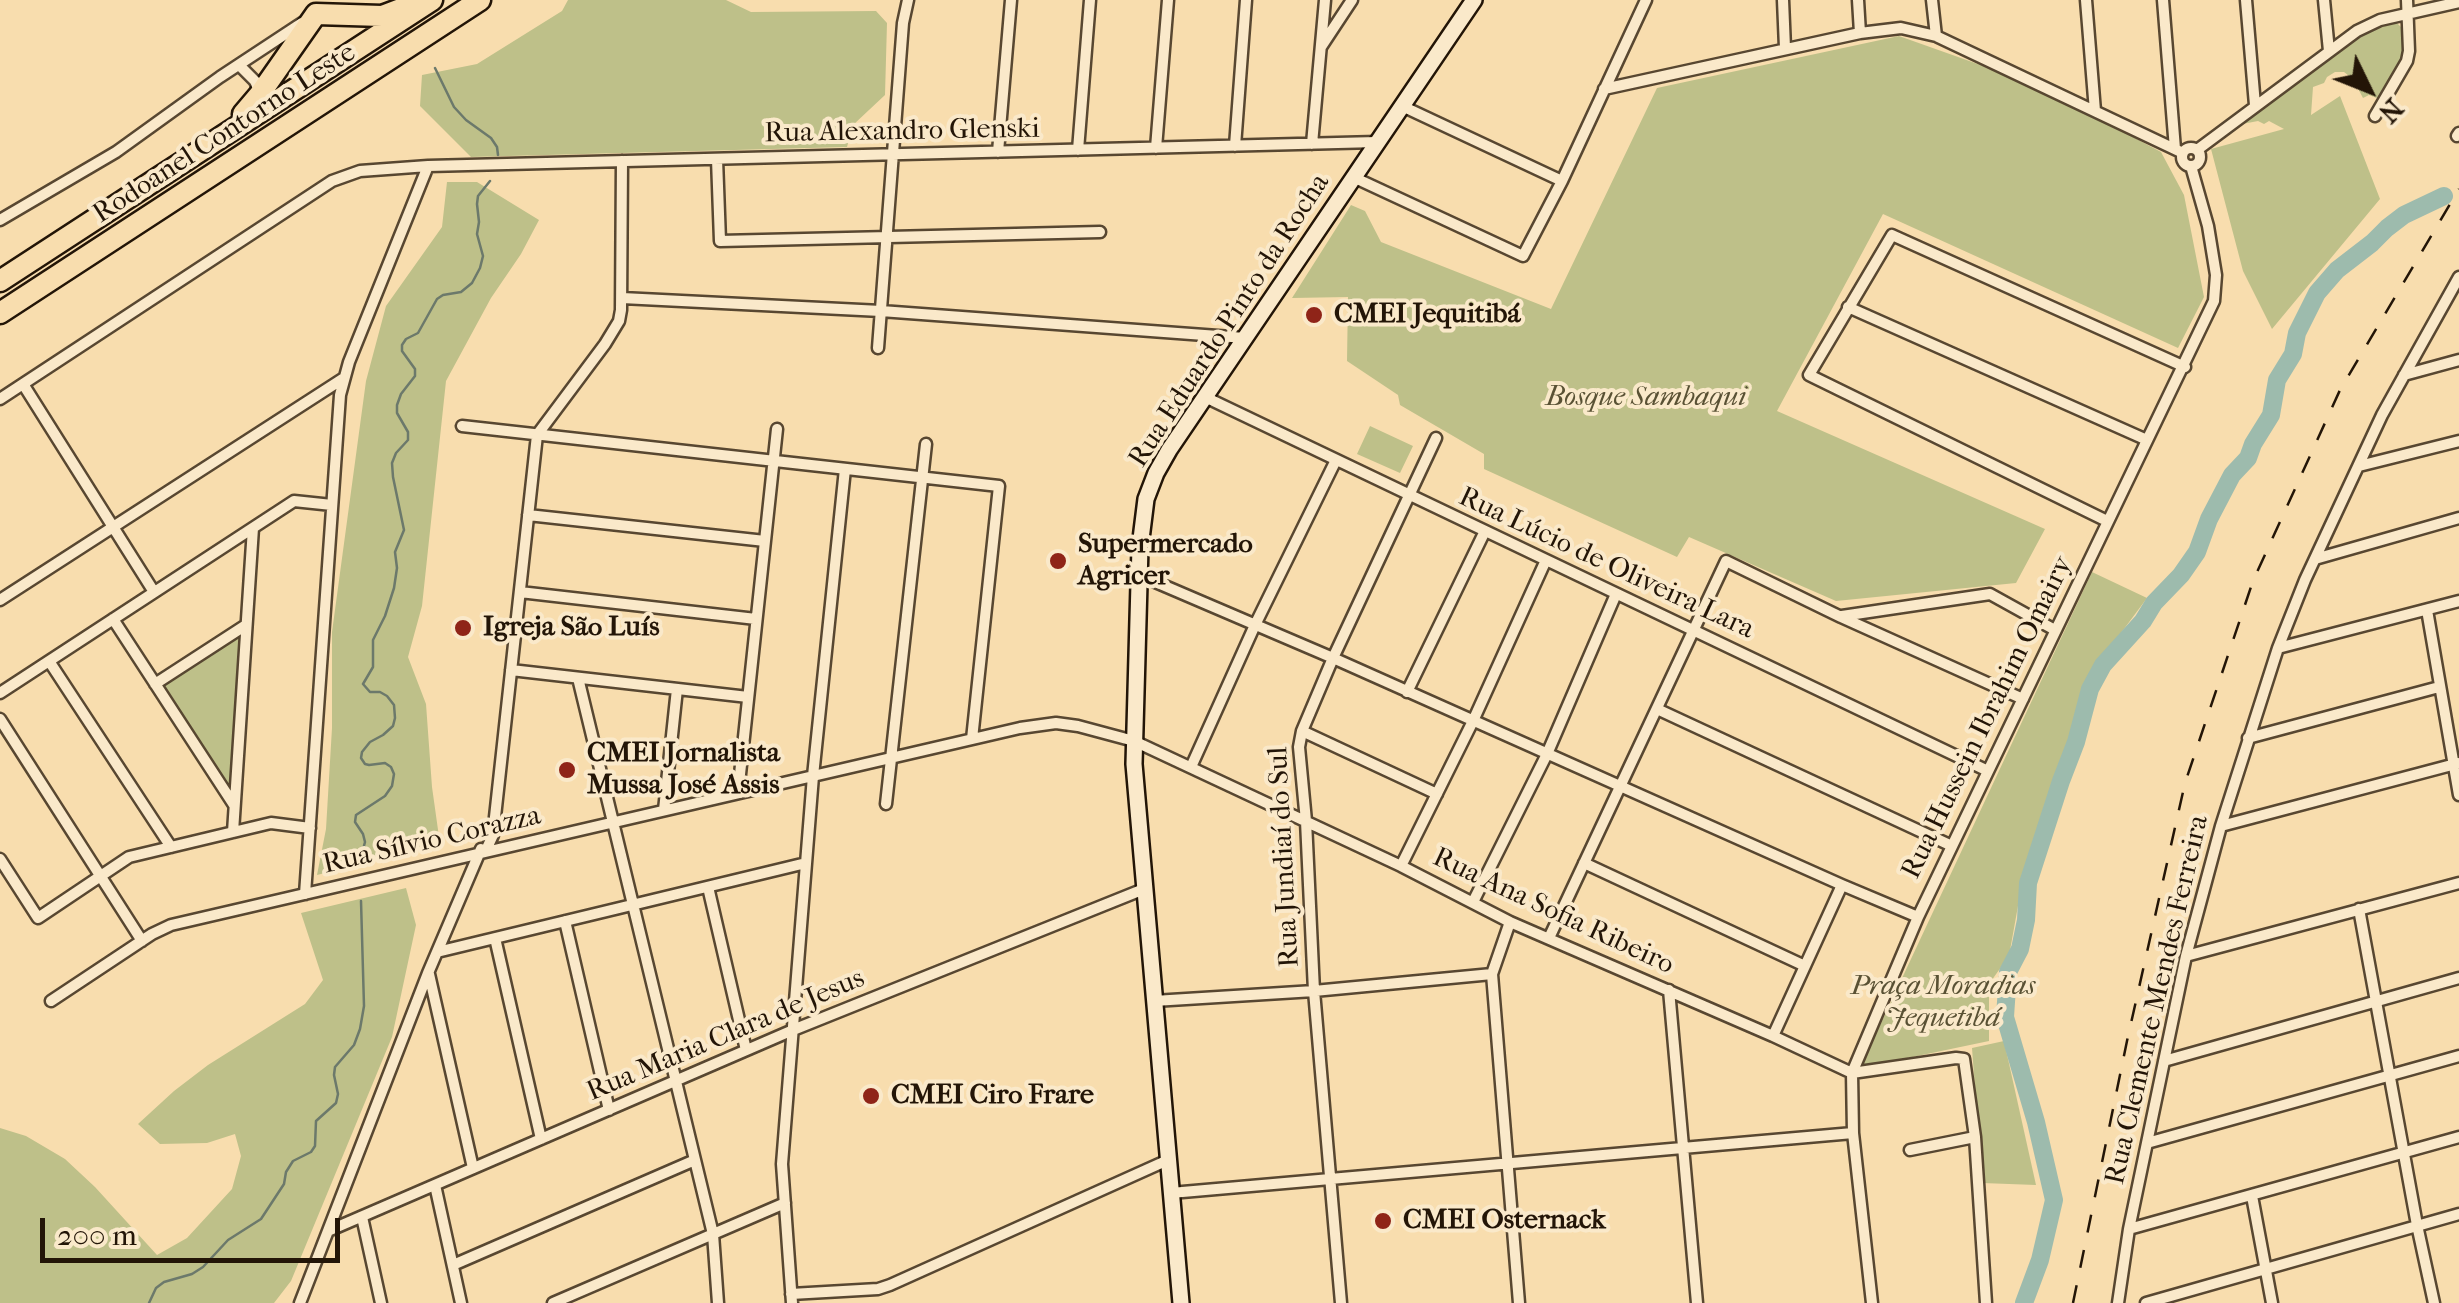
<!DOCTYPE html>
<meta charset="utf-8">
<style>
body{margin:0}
#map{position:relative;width:2459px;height:1303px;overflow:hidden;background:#f8ddae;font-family:"IM FELL French Canon",serif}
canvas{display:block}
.north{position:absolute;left:2319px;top:40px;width:100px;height:100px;-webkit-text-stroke:8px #fae9ca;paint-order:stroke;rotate:133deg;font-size:28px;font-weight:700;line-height:40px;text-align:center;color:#231507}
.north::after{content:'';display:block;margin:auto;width:35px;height:45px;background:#231507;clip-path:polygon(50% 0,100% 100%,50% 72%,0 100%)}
.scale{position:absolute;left:40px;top:1218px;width:300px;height:45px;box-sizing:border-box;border:5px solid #231507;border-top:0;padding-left:12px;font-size:30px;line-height:35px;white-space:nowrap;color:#231507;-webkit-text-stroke:8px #fae9ca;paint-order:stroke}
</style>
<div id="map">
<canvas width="2459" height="1303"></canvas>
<div class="north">N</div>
<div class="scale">200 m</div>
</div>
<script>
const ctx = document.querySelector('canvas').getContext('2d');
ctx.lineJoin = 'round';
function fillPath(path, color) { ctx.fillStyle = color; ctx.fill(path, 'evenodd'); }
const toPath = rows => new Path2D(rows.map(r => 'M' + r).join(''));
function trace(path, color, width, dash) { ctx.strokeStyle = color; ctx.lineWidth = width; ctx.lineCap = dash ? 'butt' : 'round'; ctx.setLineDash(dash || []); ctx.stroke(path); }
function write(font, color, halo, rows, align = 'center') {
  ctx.font = font + ' "IM FELL French Canon",serif'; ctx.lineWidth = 8; ctx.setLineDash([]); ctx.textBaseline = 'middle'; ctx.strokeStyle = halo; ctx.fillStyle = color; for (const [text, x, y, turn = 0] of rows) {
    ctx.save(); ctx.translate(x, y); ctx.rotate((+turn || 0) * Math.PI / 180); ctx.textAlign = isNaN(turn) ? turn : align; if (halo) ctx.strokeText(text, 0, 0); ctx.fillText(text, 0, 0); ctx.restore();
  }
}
const green = toPath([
 [568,0,726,0,751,12,876,11,887,23,885,95,853,125,847,147,471,157,420,106,422,75,477,64,562,11],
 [2396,22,2402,28,2403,59,2381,96,2377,98,2369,95,2363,98,2353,79,2344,72,2335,72,2327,77,2324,83,2313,87,2311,115,2340,96,2380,199,2272,329,2243,271,2211,149,2284,129,2269,121,2264,124,2258,121,2237,125,2357,36],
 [1899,36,2034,84,2161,152,2184,195,2204,297,2178,348,1883,214,1777,411,2045,529,2016,583,1836,601,1689,537,1677,557,1484,469,1484,454,1400,405,1398,395,1347,361,1348,297,1292,298,1351,205,1365,211,1381,242,1551,309,1657,88],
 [447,182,477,182,539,220,521,254,491,298,446,381,422,606,408,657,426,704,432,787,440,844,317,875,326,829,332,728,332,632,366,381,386,306,442,227],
 [1370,426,1413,446,1400,473,1357,454],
 [2092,572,2147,598,2089,676,2069,745,2023,878,2009,956,1989,984,1989,1041,1860,1068],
 [240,636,231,790,164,685],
 [406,888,416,925,392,1037,291,1281,274,1303,0,1303,0,1128,26,1136,65,1159,95,1187,157,1255,187,1238,232,1189,241,1156,235,1134,207,1143,160,1144,138,1124,174,1091,208,1065,305,1004,323,980,301,913],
 [2004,1041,2036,1185,1982,1183,1972,1048]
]);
const stream = toPath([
 [435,68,454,107,466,120,491,138,497,147,498,155],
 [360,861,365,842,363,834,355,822,356,815,385,796,392,786,394,774,391,767,385,763,369,765,365,764,361,758,362,752,370,742,383,735,393,726,395,718,394,705,387,696,380,692,370,692,363,684,373,667,373,640,385,616,394,588,397,568,395,552,404,530,393,477,392,463,396,453,408,440,408,432,397,413,397,405,401,394,415,376,415,369,402,351,402,345,406,339,418,333,437,299,443,295,461,292,472,283,480,268,483,256,477,234,479,222,477,204,478,196,490,181],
 [149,1303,156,1288,164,1282,192,1274,203,1267,228,1240,261,1219,284,1184,286,1172,293,1161,311,1152,315,1146,316,1121,336,1103,338,1094,334,1075,335,1067,354,1045,360,1029,364,1006,361,901]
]);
const river = toPath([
 [2024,1303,2040,1260,2054,1200,2036,1122,2005,1017,2008,972,2020,949,2026,920,2028,883,2061,781,2076,742,2090,689,2103,665,2143,621,2154,603,2181,575,2197,552,2209,519,2232,475,2248,458,2253,444,2271,415,2277,380,2293,354,2297,333,2317,293,2337,270,2372,243,2387,228,2404,215,2444,196]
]);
const minor = toPath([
 [1783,0,1785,48],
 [1858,0,1860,33],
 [1932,0,1936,36],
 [2086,0,2095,111],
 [2163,0,2175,149],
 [2246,0,2255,105],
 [2324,0,2329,51],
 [1321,47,1352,0],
 [239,65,255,81,259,91],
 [1604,89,1860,33,1901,28,1936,36,2183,153],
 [1402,106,1562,181],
 [2375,116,2407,61,2409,51,2407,0],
 [2457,136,2459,133],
 [1312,144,1325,0],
 [1235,146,1246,0],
 [1156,148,1168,0],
 '2182 157a9 9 0 1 1 18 0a9 9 0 1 1-18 0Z',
 [1078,150,1090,0],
 [2197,150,2357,31,2380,20,2459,2],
 [998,152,1011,0],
 [717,159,720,241,1100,232],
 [1353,177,1523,256,1562,181,1646,0],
 [0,220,116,152,220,77,302,23],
 [622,298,881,311,1245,338],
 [1848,307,2147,440],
 [878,348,903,23,908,0],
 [2404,375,2459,360],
 [23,384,154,592],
 [1205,397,1988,771],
 [0,399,332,181,360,171,428,166,1377,142],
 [462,426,999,486,972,739],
 [2359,466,2459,441],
 [528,515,765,541],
 [2107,521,1809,375,1892,235,2185,367],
 [2315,559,2459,518],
 [1139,575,1333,658,1842,885,1918,917],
 [520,592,756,619],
 [0,600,344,378],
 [2427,610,2459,795],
 [1842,616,1990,594,2055,630],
 [113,619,234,805],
 [2278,648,2459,601],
 [49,661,171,847],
 [511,670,748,697],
 [578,678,713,1234,718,1303],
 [155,684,246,625],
 [1407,692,1485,531],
 [0,693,294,501,332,505],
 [1657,709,1952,846],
 [0,719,142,941],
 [1302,731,1437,794],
 [2248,738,2439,687],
 [1191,767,1255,625,1336,460],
 [738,793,777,429],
 [886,804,926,444],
 [664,810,677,689],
 [2221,826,2459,763],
 [233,832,253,528],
 [480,853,487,848,493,835,537,435,605,344,619,321,621,310,622,161],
 [0,859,38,918,129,857,271,823,310,828],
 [1584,863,1805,966],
 [1401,866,1473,721,1546,560],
 [708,887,746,1050],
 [305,894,340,395,349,362,428,166],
 [1473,902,1547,754,1616,594],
 [2359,909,2417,1225,2434,1303],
 [565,921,609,1110],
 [1510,922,1492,974,1519,1303],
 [495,938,541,1139],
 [1549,938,1726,561,1841,617,2023,699],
 [437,952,806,863],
 [2186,956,2459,883],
 [429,974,473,1168],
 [1669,990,1697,1303],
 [51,1001,152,934,171,925,1020,728,1056,723,1078,726,1134,741,1401,866,1510,922,1773,1036,1852,1073,1956,1058,1964,1059,1975,1137,1986,1303],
 [1154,1001,1314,991,1492,974],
 [1773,1036,1842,885],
 [2164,1061,2459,978],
 [2147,1143,2459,1056],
 [1910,1150,1975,1137],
 [435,1185,461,1303],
 [1171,1193,1853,1133],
 [2252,1196,2272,1303],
 [362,1217,381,1303],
 [2129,1229,2459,1137],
 [328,1231,793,1030,1144,889],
 [453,1265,695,1160],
 [791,1294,878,1289,890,1285,1168,1160],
 [300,1303,428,973,481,849],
 [553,1303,785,1203],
 [792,1303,782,1164,813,776,845,469],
 [1341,1303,1314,991,1306,821,1299,747,1302,731,1333,658,1436,438],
 [1872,1303,1853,1133,1852,1073,1918,917,2214,301,2216,275,2208,226,2191,166],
 [2118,1303,2129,1229,2186,956,2221,826,2278,648,2305,580,2382,415,2459,277],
 [2146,1303,2459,1214]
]);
const secondary = toPath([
 [1181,1303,1134,764,1140,547,1146,499,1156,473,1169,450,1474,0]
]);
const motorway = toPath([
 [243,114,260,94,316,14,382,16,406,7],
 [0,281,432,0],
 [0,313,480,0]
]);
const rail = toPath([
 [2073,1303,2127,1041,2185,783,2253,581,2340,390,2459,189]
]);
const markers = [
 [1314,315,10,"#8f2418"],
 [1058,561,10,"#8f2418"],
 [463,628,10,"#8f2418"],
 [567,770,10,"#8f2418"],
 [871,1096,10,"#8f2418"],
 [1383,1221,10,"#8f2418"]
];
const streetNames = [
 ["Rua Alexandro Glenski",902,132,-1],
 ["Rodoanel Contorno Leste",225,134,-33],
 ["Rua Eduardo Pinto da Rocha",1230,321,-57],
 ["Rua Lúcio de Oliveira Lara",1606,564,25],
 ["Rua Hussein Ibrahim Omairy",1988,718,-64],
 ["Rua Sílvio Corazza",432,841,-13],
 ["Rua Jundiaí do Sul",1285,857,-93],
 ["Rua Ana Sofia Ribeiro",1553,912,25],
 ["Rua Clemente Mendes Ferreira",2158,1000,-77],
 ["Rua Maria Clara de Jesus",726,1036,-23]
];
const poiNames = [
 ["CMEI Jequitibá",1334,315],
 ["Supermercado",1078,545],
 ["Agricer",1078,577],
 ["Igreja São Luís",483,628],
 ["CMEI Jornalista",587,754],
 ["Mussa José Assis",587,786],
 ["CMEI Ciro Frare",891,1096],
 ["CMEI Osternack",1403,1221]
];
const parkNames = [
 ["Bosque Sambaqui",1646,398],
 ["Praça Moradias",1943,987],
 ["Jequetibá",1943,1019]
];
fillPath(green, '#bec089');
trace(stream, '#6c796b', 2.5);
trace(river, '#9dbbad', 18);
trace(minor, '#584731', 15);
trace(secondary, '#231507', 20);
trace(motorway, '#231507', 25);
trace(minor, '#fae9ca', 10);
trace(secondary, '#fae9ca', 15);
trace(motorway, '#f8ddae', 20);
trace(rail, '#231507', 2.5, [18, 18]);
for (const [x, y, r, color] of markers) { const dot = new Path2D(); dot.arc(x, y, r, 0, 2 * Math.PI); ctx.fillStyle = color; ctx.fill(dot); trace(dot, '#fae9ca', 4); }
write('28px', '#231507', '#fae9ca', streetNames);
write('bold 28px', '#231507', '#fae9ca', poiNames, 'left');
write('italic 28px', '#595134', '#fae9ca', parkNames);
</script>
